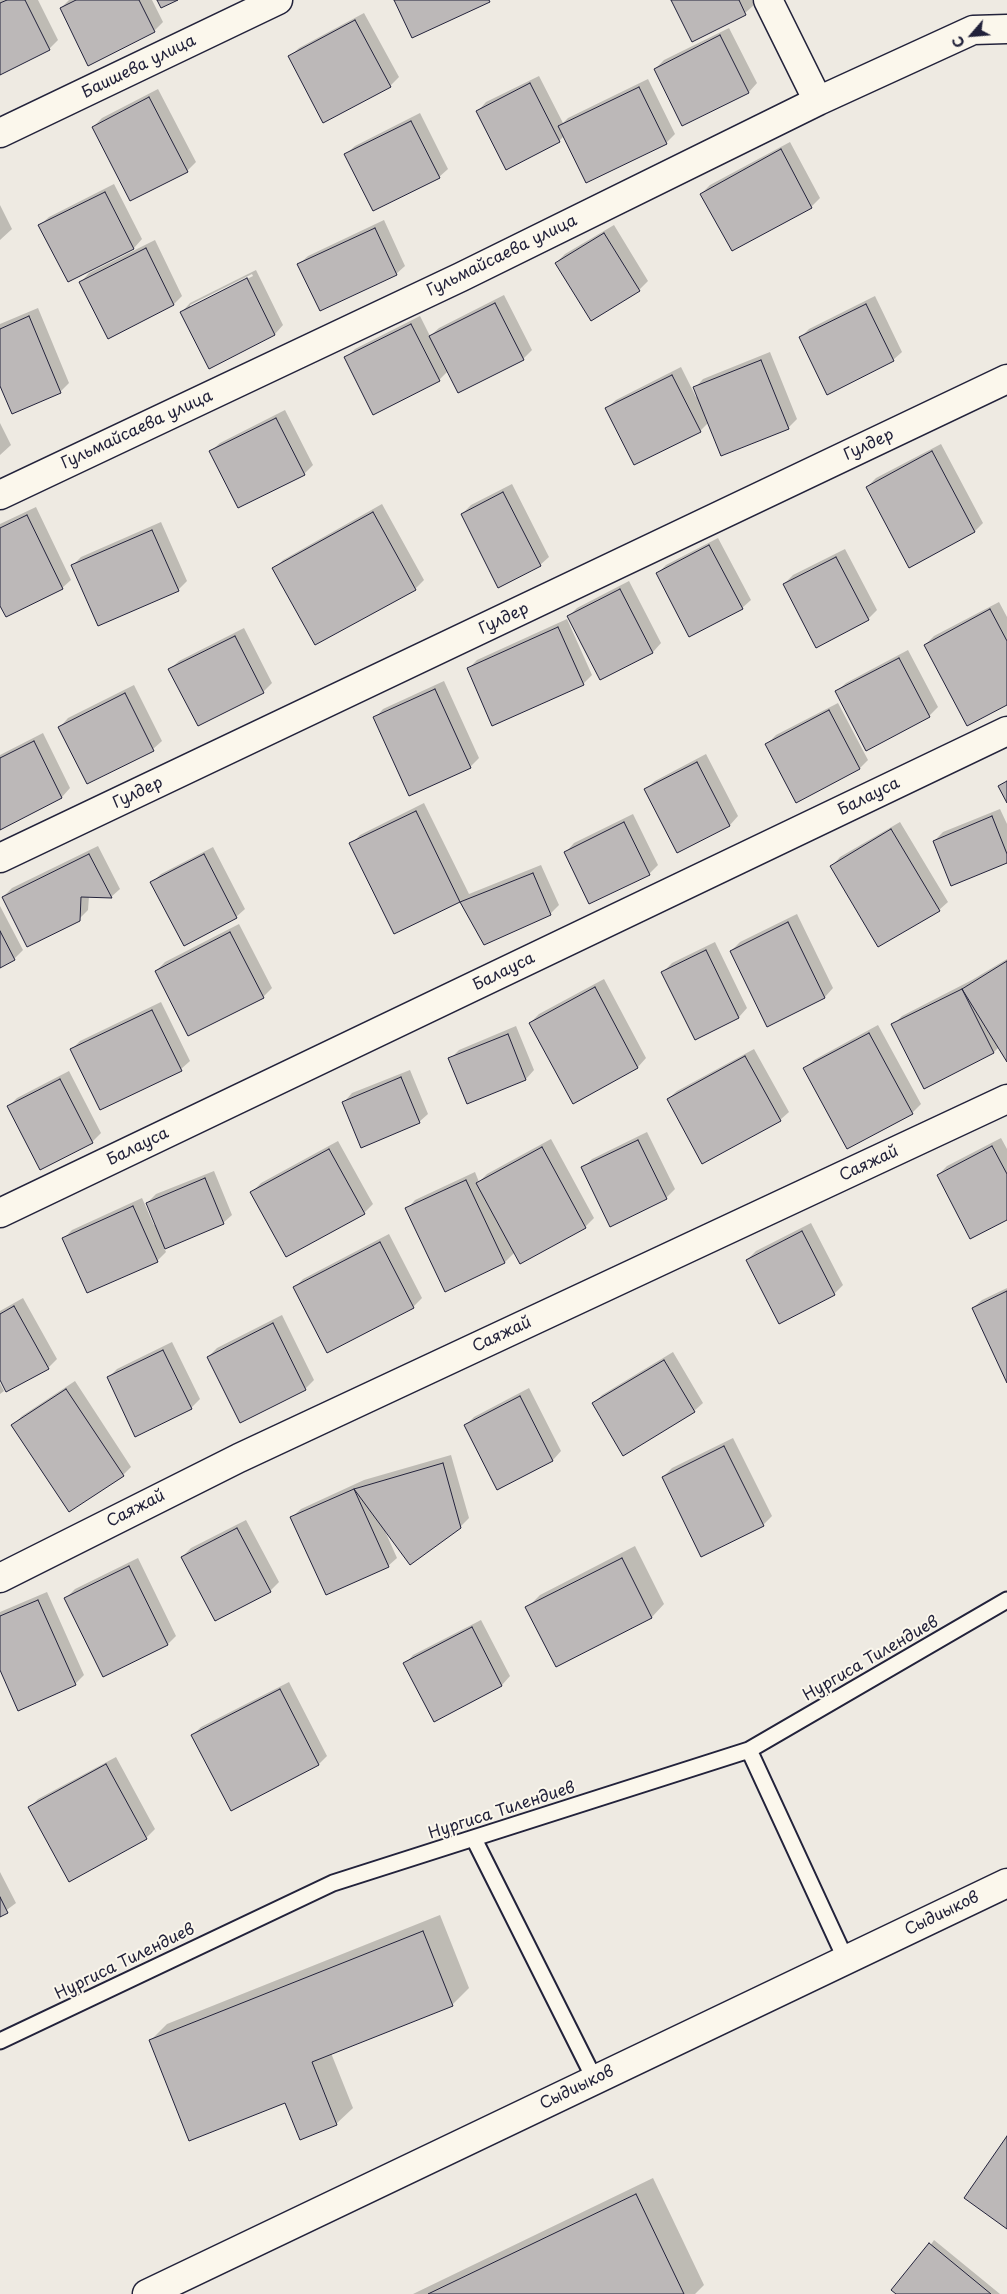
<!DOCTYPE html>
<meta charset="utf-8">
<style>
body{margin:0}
#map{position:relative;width:1007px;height:2294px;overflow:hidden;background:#eeeae2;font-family:"Playpen Sans",sans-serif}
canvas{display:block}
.north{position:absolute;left:947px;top:10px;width:50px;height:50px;-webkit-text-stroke:4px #fbf7ec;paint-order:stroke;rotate:243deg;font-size:14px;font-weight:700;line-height:20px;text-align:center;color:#22223b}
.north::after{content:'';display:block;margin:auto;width:18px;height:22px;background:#22223b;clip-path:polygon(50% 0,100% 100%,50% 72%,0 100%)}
</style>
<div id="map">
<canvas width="1007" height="2294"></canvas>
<div class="north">С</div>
</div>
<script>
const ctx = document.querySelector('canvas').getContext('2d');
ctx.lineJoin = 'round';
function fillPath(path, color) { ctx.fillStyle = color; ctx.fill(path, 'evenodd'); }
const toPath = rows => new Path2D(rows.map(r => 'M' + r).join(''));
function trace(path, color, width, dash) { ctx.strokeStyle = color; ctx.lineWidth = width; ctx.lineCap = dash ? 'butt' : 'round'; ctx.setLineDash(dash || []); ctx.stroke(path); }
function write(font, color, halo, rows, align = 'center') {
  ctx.font = font + ' "Playpen Sans",sans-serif'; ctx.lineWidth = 4; ctx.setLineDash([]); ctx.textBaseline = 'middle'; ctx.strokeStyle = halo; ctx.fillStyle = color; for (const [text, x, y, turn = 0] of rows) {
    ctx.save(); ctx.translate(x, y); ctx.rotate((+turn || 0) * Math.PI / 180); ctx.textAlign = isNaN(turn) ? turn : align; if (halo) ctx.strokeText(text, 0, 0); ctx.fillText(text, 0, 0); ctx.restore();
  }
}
const shadow = toPath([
 [0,0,38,0,58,40,49,49,0,73],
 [69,0,152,0,163,22,154,31,61,8],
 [673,0,752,0,754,5,745,13,692,40],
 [364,13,399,77,390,86,290,56,299,48],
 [729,28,757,83,749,92,683,124,655,69,664,60],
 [539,76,563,123,568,118,648,79,675,134,666,143,564,136,559,141,478,111,486,102],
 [158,89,196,162,187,171,130,200,93,127,102,118],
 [420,113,448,169,439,177,346,154,355,146],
 [790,142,820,198,811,207,701,194,710,185],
 [114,184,142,239,134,248,68,281,40,225,49,217],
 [0,205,12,229,0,240],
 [384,220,405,266,396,274,299,264,308,256],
 [614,225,648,281,639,290,556,263,565,254],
 [155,240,182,296,174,304,81,282,89,273],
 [256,270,283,325,275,334,210,367,182,312,190,303],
 [252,274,253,276,190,308,190,305],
 [504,295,532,350,523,359,448,371,439,380,346,358,355,349,420,316,430,336,439,328],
 [875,296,902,352,893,360,800,338,809,329],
 [38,308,69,383,60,392,0,382,0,324],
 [770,352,797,419,788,428,709,422,700,431,607,408,616,400,681,367,696,397,698,396,695,388,703,379],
 [285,410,313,465,304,474,211,451,220,443],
 [0,423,11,445,0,455],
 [941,444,983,523,975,531,867,487,876,478],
 [512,484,549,557,540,565,462,514,471,505],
 [382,504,424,580,415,589,316,644,274,569,283,560],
 [36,507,71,580,62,588,0,603,0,524],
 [161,522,187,581,178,590,72,566,81,557],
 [718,538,751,600,742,608,658,573,666,565],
 [845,549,877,610,868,619,784,584,793,575],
 [629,581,661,643,653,652,600,679,569,616,577,608],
 [999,602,1007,617,1007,703,925,645,934,636],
 [567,619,592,675,583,684,468,669,477,660],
 [244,628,272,683,263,692,170,669,179,661],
 [908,650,938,707,929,716,837,691,846,683],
 [444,681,479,758,470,767,375,718,383,709],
 [134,685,162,741,153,749,88,782,60,727,68,718],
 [838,703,868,760,860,768,767,744,776,735],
 [43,733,70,788,62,797,0,828,0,755],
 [706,754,738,816,730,825,677,851,646,789,655,781],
 [424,803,469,894,541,865,559,905,550,914,484,943,460,900,394,933,351,844,360,835],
 [1000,809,1007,824,1007,862,934,841,943,832],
 [633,814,658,865,650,873,590,902,566,852,574,843],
 [900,822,948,902,939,910,832,866,840,857],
 [98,846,120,889,111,897,89,896,88,910,79,919,3,897,12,888],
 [213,847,245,909,236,917,152,882,161,874],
 [0,906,23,950,14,959,0,966],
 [797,914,833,988,825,997,768,1025,731,951,740,942],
 [239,924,272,988,263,997,156,971,165,962],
 [715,942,747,1008,739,1017,663,972,672,963],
 [1007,959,1007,1059,999,1047,994,1052,925,1087,893,1025,902,1016,972,980],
 [604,979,646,1058,638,1067,573,1102,530,1023,539,1014],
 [161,1002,190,1061,181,1069,100,1109,71,1050,80,1041],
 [878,1025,921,1104,912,1113,848,1147,805,1068,814,1060],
 [516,1026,534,1070,526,1079,468,1102,450,1059,459,1050],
 [754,1049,789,1112,780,1120,668,1099,677,1091],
 [410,1070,428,1114,419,1122,344,1102,352,1093],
 [69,1071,101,1133,92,1142,41,1168,9,1106,17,1098],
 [647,1132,675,1189,666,1198,583,1168,592,1159],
 [1001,1138,1007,1149,1007,1219,938,1175,947,1166],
 [551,1139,594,1218,585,1227,515,1252,505,1262,445,1290,407,1209,415,1200,475,1172,479,1182,487,1174],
 [338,1141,373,1204,364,1213,252,1192,261,1183],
 [214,1171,232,1215,223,1223,164,1248,166,1252,157,1261,63,1239,72,1230,142,1198,154,1225,156,1225,147,1203,156,1194],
 [811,1223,843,1285,834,1294,747,1260,756,1251],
 [389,1234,422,1298,413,1307,295,1287,303,1279],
 [1007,1288,1007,1380,973,1308,982,1300],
 [23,1298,57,1359,48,1368,0,1377,0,1311],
 [282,1315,314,1380,305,1389,240,1421,208,1357,217,1348],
 [172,1342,200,1399,191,1408,108,1378,117,1369],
 [673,1352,703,1403,694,1411,593,1404,602,1395],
 [75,1381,131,1467,123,1475,13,1425,22,1416],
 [0,1383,4,1391,0,1394],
 [529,1388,561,1451,553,1460,498,1488,465,1426,474,1417],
 [733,1438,772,1516,763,1525,663,1477,672,1468],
 [451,1455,469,1518,460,1527,385,1531,397,1558,388,1566,292,1517,301,1509,364,1480],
 [246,1520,279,1582,270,1591,182,1557,191,1548],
 [635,1546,664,1604,652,1617,556,1665,527,1608,540,1595],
 [138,1558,176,1636,168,1644,66,1598,75,1589],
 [47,1592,84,1675,75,1684,0,1667,0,1612],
 [481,1620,510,1676,502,1685,434,1720,405,1664,413,1655],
 [289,1682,327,1756,319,1764,193,1735,201,1727],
 [116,1757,155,1829,146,1838,30,1807,38,1799],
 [0,1872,16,1903,0,1915],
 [440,1915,469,1988,452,2005,331,2053,353,2108,336,2124,150,2041,167,2024],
 [653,2178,704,2285,695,2294,413,2294],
 [934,2240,1000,2294,898,2294]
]);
const building = toPath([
 [7,0,25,0,50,50,0,75,0,3,7,0],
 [76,0,139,0,155,32,88,66,60,8,76,0],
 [157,0,178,0,161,8,157,0],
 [394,0,489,0,490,2,412,38,394,0],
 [671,0,739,0,746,15,692,42,671,0],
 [355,20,391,87,323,123,288,56,355,20],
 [720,35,749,93,682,126,654,69,720,35],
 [530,83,560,142,506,170,476,111,530,83],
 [639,87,667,144,586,183,558,126,639,87],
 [149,97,188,172,130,201,92,127,149,97],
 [411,121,440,178,373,211,344,154,411,121],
 [781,149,812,208,732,251,700,194,781,149],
 [105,192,134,249,68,282,38,225,105,192],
 [375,228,397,275,320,311,297,264,375,228],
 [604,233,640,291,591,321,555,263,604,233],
 [146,248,174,305,108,339,79,282,146,248],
 [247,278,275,335,209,369,180,312,247,278],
 [495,303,524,360,458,393,429,336,495,303],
 [866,304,894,361,827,395,799,337,866,304],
 [29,316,61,393,12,414,0,386,0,329,29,316],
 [411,324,440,381,373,415,344,357,411,324],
 [761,360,789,429,721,456,693,387,761,360],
 [672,375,701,432,634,465,605,408,672,375],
 [276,418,305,475,238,508,209,451,276,418],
 [932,451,975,532,909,568,866,487,932,451],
 [503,492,541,566,498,588,461,514,503,492],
 [373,512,416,590,315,645,272,568,373,512],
 [27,515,63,589,6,617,0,606,0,528,27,515],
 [152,530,179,591,98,626,71,565,152,530],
 [709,545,743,609,689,637,656,573,709,545],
 [836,557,869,620,816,648,783,584,836,557],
 [620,589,653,653,600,680,567,616,620,589],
 [990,609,1007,641,1007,705,967,726,924,645,990,609],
 [558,627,584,685,492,726,467,668,558,627],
 [235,636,264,693,198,726,168,669,235,636],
 [899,658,930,717,866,751,835,691,899,658],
 [435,689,471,768,409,796,373,717,435,689],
 [125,693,154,751,87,784,58,727,125,693],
 [829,710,860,769,796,803,765,744,829,710],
 [34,741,62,798,0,830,0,758,34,741],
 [697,762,730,826,677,853,644,789,697,762],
 [1007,781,1007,803,998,786,1007,781],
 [416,811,460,902,394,934,349,843,416,811],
 [992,816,1007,854,1007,863,951,886,933,841,992,816],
 [624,822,650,875,589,904,564,852,624,822],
 [891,829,940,911,878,947,830,866,891,829],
 [89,854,112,898,81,897,80,921,27,947,2,897,89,854],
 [204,854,237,918,184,946,150,882,204,854],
 [533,873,551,915,484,945,460,902,533,873],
 [788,922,825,998,767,1027,730,951,788,922],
 [0,931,15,960,0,968,0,931],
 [230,932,264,998,188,1036,155,971,230,932],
 [706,950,739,1018,695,1040,661,972,706,950],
 [1007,961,1007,1062,962,989,1007,961],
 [595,987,638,1068,573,1104,529,1023,595,987],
 [962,989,994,1053,924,1089,891,1024,962,989],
 [152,1010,182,1071,100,1110,70,1049,152,1010],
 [869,1033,913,1114,847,1149,803,1068,869,1033],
 [508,1034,526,1080,467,1104,448,1058,508,1034],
 [745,1056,781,1121,702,1164,667,1099,745,1056],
 [401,1077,420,1123,361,1148,342,1102,401,1077],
 [60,1079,93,1143,40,1170,7,1106,60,1079],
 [638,1140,667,1199,610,1227,581,1167,638,1140],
 [992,1146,1007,1174,1007,1220,970,1239,937,1175,992,1146],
 [542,1147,586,1228,520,1264,476,1183,542,1147],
 [329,1149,365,1214,286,1257,250,1192,329,1149],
 [205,1178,224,1224,165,1249,146,1203,205,1178],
 [466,1180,505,1263,445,1292,405,1208,466,1180],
 [133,1206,158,1262,87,1293,62,1238,133,1206],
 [802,1231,835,1295,779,1324,746,1260,802,1231],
 [380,1242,414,1308,327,1353,293,1287,380,1242],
 [1007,1291,1007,1383,972,1308,1007,1291],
 [14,1306,49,1369,6,1392,0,1380,0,1314,14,1306],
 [273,1323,306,1390,240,1423,207,1357,273,1323],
 [163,1350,192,1409,135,1437,107,1377,163,1350],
 [664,1360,695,1412,623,1456,592,1403,664,1360],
 [66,1389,124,1476,69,1512,11,1425,66,1389],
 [520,1396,553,1461,497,1490,464,1425,520,1396],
 [724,1446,764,1526,701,1557,662,1477,724,1446],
 [443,1463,461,1528,410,1565,354,1489,443,1463],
 [354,1489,389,1567,326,1595,290,1517,354,1489],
 [237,1528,271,1592,215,1621,181,1557,237,1528],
 [622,1558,652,1618,556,1667,525,1607,622,1558],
 [129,1566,168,1645,103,1677,64,1598,129,1566],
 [38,1600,76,1685,18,1711,0,1670,0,1616,38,1600],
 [472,1627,502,1686,434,1722,403,1663,472,1627],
 [280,1689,319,1765,231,1811,191,1735,280,1689],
 [106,1764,147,1839,69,1882,28,1807,106,1764],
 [0,1897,8,1913,0,1917,0,1897],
 [423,1931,453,2006,312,2062,337,2125,300,2140,285,2103,189,2141,149,2040,423,1931],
 [1007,2136,1007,2229,964,2198,1007,2136],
 [636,2194,684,2294,428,2294,636,2194],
 [929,2243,991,2294,896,2294,891,2290,929,2243]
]);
const service = toPath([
 [749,1750,846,1960],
 [474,1839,595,2080],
 [0,2041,333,1883,749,1750,1007,1600]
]);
const minor = toPath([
 [768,0,818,101],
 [0,133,278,0],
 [0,495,461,277,818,101,973,30,1007,29],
 [0,858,1007,379],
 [0,1213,1007,731],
 [0,1578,239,1458,1007,1099]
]);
const tertiary = toPath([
 [147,2294,1007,1883]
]);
const streetNames = [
 ["Баишева улица",139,67,-26],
 ["Гульмайсаева улица",502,256,-26],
 ["Гульмайсаева улица",137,430,-25],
 ["Гулдер",869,445,-25],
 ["Гулдер",504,619,-25],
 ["Гулдер",138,793,-25],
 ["Балауса",869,797,-26],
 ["Балауса",504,972,-26],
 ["Балауса",138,1147,-26],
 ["Саяжай",869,1164,-25],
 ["Саяжай",502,1335,-25],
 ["Саяжай",136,1509,-27],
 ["Нургиса Тилендиев",871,1659,-30],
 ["Нургиса Тилендиев",502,1811,-18],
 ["Сыдиыков",942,1914,-26],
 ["Нургиса Тилендиев",125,1962,-26],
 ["Сыдиыков",577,2088,-26]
];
fillPath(shadow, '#0003');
fillPath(building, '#bcb8b8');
trace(building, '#22223b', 1);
trace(service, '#22223b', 19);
trace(minor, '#22223b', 31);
trace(tertiary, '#22223b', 31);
trace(service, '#fbf7ec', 15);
trace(minor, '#fbf7ec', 28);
trace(tertiary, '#fbf7ec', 28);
write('16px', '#22223b', '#fbf7ec', streetNames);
</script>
